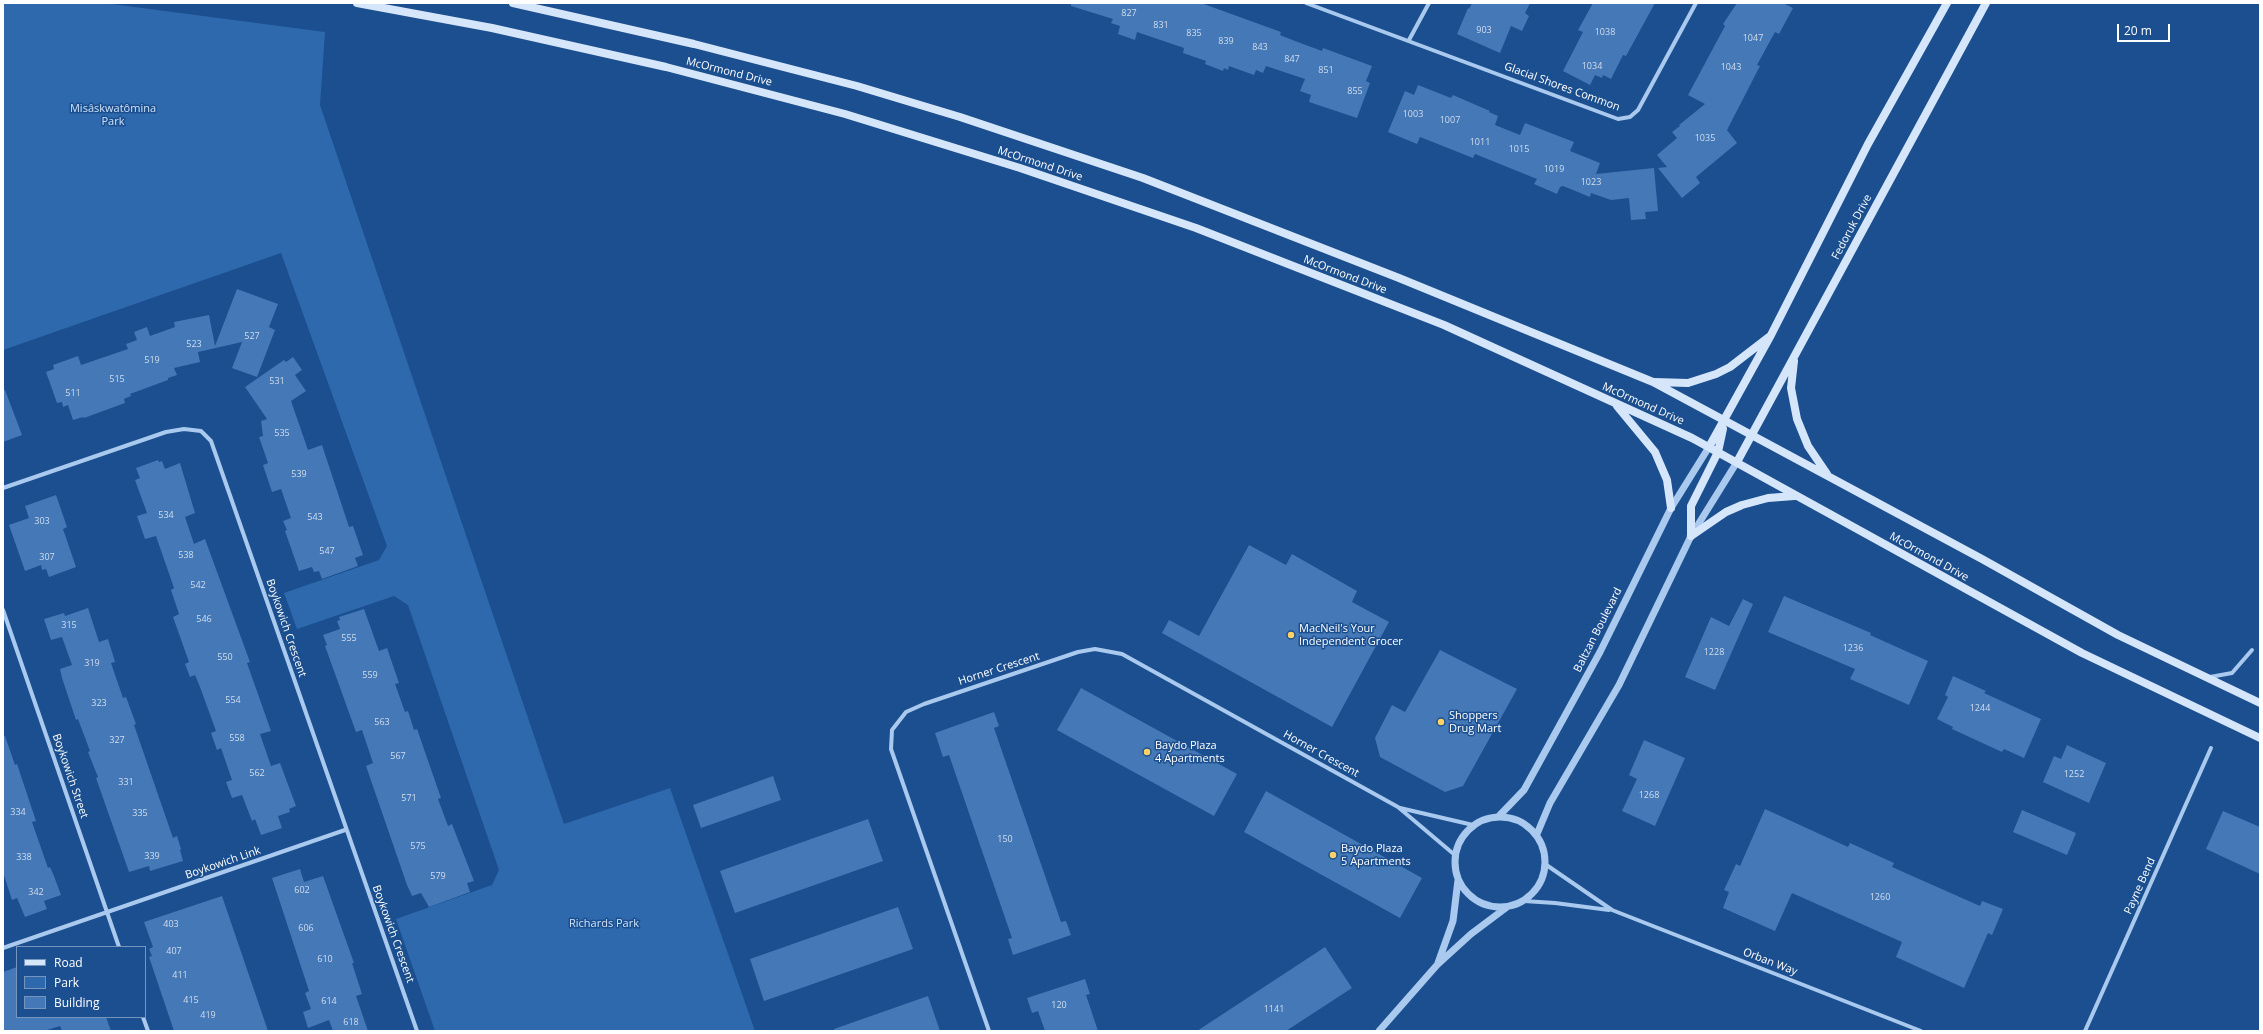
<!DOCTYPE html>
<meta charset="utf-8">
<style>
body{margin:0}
#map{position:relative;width:2263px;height:1034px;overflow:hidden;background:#1b4f8f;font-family:"Open Sans",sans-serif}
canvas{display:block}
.frame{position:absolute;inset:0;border:4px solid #fff;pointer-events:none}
.legend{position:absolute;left:16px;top:946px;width:130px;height:72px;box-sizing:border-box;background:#1b4f8f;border:1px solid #7695bc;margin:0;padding:5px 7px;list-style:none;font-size:12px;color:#fff}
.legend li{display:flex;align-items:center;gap:8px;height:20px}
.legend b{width:20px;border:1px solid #7695bc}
.scale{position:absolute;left:2117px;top:24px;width:53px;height:18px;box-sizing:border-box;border:2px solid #fff;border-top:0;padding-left:5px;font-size:12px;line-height:14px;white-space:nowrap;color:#fff;-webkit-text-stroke:3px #1b4f8f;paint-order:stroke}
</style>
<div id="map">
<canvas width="2263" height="1034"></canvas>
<div class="frame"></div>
<ul class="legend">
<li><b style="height:5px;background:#d6e6fa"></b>Road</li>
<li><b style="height:11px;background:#2e69ad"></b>Park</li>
<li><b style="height:11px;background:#4478b7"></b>Building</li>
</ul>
<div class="scale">20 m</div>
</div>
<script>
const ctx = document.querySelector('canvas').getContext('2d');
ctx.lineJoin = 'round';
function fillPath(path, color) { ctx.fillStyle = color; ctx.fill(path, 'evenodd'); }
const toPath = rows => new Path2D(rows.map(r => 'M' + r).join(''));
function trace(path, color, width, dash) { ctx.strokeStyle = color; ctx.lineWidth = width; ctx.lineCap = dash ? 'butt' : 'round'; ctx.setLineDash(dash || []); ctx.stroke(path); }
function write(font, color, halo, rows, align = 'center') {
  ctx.font = font + ' "Open Sans",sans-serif'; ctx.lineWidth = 3; ctx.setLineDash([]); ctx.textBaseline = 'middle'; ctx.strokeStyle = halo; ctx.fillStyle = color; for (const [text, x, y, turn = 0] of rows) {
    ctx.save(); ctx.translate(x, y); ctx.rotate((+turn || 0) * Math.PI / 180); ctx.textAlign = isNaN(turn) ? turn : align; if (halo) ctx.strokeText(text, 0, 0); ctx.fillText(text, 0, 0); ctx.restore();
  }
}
const green = toPath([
 [3,3,104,3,325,32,320,105,564,824,670,788,755,1031,435,1031,396,919,492,885,499,870,408,605,394,596,297,629,284,593,379,560,387,546,281,253,3,350]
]);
const building = toPath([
 [1071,3,1201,3,1281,32,1280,35,1295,41,1322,51,1323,48,1372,66,1366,81,1370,83,1357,118,1309,102,1311,95,1300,91,1305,79,1266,66,1263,73,1256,70,1254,75,1229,66,1228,70,1224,68,1223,71,1205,64,1206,61,1183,53,1184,48,1137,32,1135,40,1118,34,1120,26,1111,23,1113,19,1071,6],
 [1472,3,1530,3,1525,13,1529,16,1522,31,1511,26,1500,53,1457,34,1468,8,1469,9],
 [1593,3,1655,3,1626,56,1623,55,1611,79,1603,75,1602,78,1595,75,1590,85,1563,71,1583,32,1578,30],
 [1737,3,1783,3,1793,8,1779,34,1775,32,1757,65,1760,66,1727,130,1737,143,1696,177,1700,183,1682,198,1658,168,1667,167,1657,155,1677,138,1672,132,1680,126,1679,125,1705,104,1688,95,1725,26,1723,24],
 [1418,85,1451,98,1453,95,1490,111,1489,112,1498,116,1495,125,1520,135,1525,123,1574,142,1570,151,1600,163,1596,174,1654,168,1658,211,1645,212,1646,219,1631,220,1629,198,1611,200,1591,193,1590,197,1563,186,1560,187,1557,194,1534,184,1537,179,1475,154,1473,158,1420,137,1417,144,1388,132,1405,91,1414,95],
 [237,289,278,304,269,327,275,330,257,377,232,368,242,342,198,352,200,362,174,368,177,375,168,378,168,380,130,394,131,396,124,399,125,403,84,418,83,417,73,420,68,405,63,407,62,402,57,403,46,372,54,369,53,365,78,356,81,365,128,349,126,344,137,340,134,332,147,327,150,336,175,327,174,322,209,315,215,346],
 [293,357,302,370,295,375,306,391,291,401,308,450,322,445,349,527,353,526,363,555,355,558,358,566,322,579,319,571,314,572,312,567,299,571,285,531,287,530,283,521,291,518,281,489,272,492,263,465,268,463,259,437,263,436,261,421,267,419,245,387,284,360,286,362],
 [3,390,5,390,22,435,3,442],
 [158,460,159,462,162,461,165,469,180,463,195,513,185,517,194,544,205,539,250,662,247,663,271,731,260,734,271,766,280,763,296,806,289,809,290,812,278,816,282,828,261,835,255,819,252,821,242,795,232,798,226,782,232,780,221,748,217,750,211,733,216,731,200,687,195,675,190,677,185,664,189,662,173,617,179,614,171,590,174,588,156,536,145,539,137,516,147,513,135,480,140,478,136,468],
 [56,495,67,527,63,529,76,567,49,577,46,569,42,570,41,565,25,571,9,525,29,518,25,506],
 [1249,545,1286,565,1292,554,1357,591,1352,602,1389,622,1332,727,1162,633,1169,620,1199,636],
 [1784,596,1871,633,1870,635,1928,661,1909,705,1850,679,1855,669,1768,632],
 [1743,599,1753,604,1715,690,1685,677,1711,617,1729,626],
 [88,608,99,642,108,639,115,662,111,663,123,698,126,697,136,724,134,725,173,838,177,836,181,849,180,850,183,861,150,871,149,866,129,872,96,778,98,777,88,752,90,751,78,719,76,720,62,678,60,669,72,665,62,637,51,640,44,619,64,613,65,616],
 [364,609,379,651,387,648,399,683,395,684,405,712,408,711,414,730,417,729,441,798,438,799,448,826,452,824,474,881,467,883,470,892,429,907,421,893,412,896,407,885,366,766,373,763,362,730,356,732,325,646,327,645,323,635,340,629,337,621,340,620,339,617],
 [1440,650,1517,689,1463,786,1445,792,1380,757,1375,738,1392,705,1405,712],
 [1953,676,1986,691,1984,693,2041,719,2024,758,2004,749,2002,752,1952,729,1953,727,1937,719,1948,697,1945,695],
 [1081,688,1237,774,1214,816,1057,730],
 [994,712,999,726,994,728,1061,922,1066,921,1071,935,1013,955,1008,939,1012,938,949,755,943,757,935,733],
 [3,736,5,736,15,765,17,764,36,821,32,822,48,868,50,867,54,876,61,895,44,901,47,909,25,917,17,898,12,900,3,872],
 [1644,740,1685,758,1655,826,1622,811,1637,779,1629,775],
 [2067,745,2106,763,2089,803,2043,782,2054,756,2061,759],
 [773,776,781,800,701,828,693,805],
 [1266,791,1422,878,1400,918,1244,832],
 [1765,809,1848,847,1850,843,1894,863,1892,867,1980,906,1982,901,2003,909,1992,935,1988,933,1964,988,1896,957,1902,942,1792,893,1775,931,1723,908,1729,892,1724,890,1736,864,1740,866],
 [2022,810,2076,833,2067,855,2013,832],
 [2223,811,2260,827,2260,874,2206,849],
 [868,819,883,861,735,913,720,871],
 [300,869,304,882,323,876,354,963,352,963,362,994,356,996,368,1031,333,1031,329,1020,308,1028,303,1012,311,1009,305,993,309,991,272,878],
 [222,896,268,1031,174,1031,149,957,152,956,149,949,153,947,144,922],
 [898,907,913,949,764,1001,750,959],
 [1325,947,1352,988,1286,1031,1197,1031],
 [17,967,17,1017,106,1017,111,1031,62,1031,60,1026,44,1031,3,1031,3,972],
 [1085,979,1090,994,1086,995,1098,1031,1045,1031,1038,1011,1032,1013,1027,998],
 [928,996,940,1031,834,1031,834,1029]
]);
const minor = toPath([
 [1306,3,1618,119,1630,117,1638,110,1696,3],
 [1409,40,1429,3],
 [3,488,166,432,184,429,201,431,211,441,417,1031],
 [3,610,119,947],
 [2210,677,2232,673,2252,650],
 [1400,808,1473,825],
 [1545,864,1612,910,1921,1031],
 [1524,901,1555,903,1609,910],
 [3,948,345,830],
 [143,1017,148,1031],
 [989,1031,891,749,892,730,906,712,924,704,1078,652,1095,649,1122,654,1398,807,1456,856],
 [2085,1031,2211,748]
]);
const tertiary = toPath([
 [1499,816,1524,790,1600,652,1671,508,1709,447],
 '1455 862a45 45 0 1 1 90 0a45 45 0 1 1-90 0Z',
 [1537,834,1550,803,1619,685,1691,536,1737,462],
 [1438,963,1453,921,1458,880],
 [1379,1031,1437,965,1471,934,1507,907]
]);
const secondary = toPath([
 [357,3,492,28,666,67,845,114,1020,168,1196,228,1444,325,1692,438,2082,653,2260,738],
 [513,3,694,44,857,86,960,117,1143,178,1399,278,1653,382,1982,559,2118,635,2260,703],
 [1794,361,1791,388,1797,419,1808,446,1827,474],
 [1654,382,1688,383,1716,374,1730,367,1769,337],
 [1617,406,1655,452,1667,480,1671,508],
 [1709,447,1771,335,1868,144,1947,3],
 [1737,462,1986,3],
 [1691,536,1691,506,1718,452,1723,429],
 [1691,536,1726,512,1742,505,1768,498,1794,496]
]);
const markers = [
 [1291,635,4,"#ffd166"],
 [1441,722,4,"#ffd166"],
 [1147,752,4,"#ffd166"],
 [1333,855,4,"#ffd166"]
];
const numberNames = [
 ["827",1129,13],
 ["831",1161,25],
 ["903",1484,30],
 ["1038",1605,32],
 ["835",1194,33],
 ["1047",1753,38],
 ["839",1226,41],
 ["843",1260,47],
 ["847",1292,59],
 ["1034",1592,66],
 ["1043",1731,67],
 ["851",1326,70],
 ["855",1355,91],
 ["1003",1413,114],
 ["1007",1450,120],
 ["1035",1705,138],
 ["1011",1480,142],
 ["1015",1519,149],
 ["1019",1554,169],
 ["1023",1591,182],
 ["527",252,336],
 ["523",194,344],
 ["519",152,360],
 ["515",117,379],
 ["531",277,381],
 ["511",73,393],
 ["535",282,433],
 ["539",299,474],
 ["534",166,515],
 ["543",315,517],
 ["303",42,521],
 ["547",327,551],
 ["538",186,555],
 ["307",47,557],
 ["542",198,585],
 ["546",204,619],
 ["315",69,625],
 ["555",349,638],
 ["1236",1853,648],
 ["1228",1714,652],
 ["550",225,657],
 ["319",92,663],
 ["559",370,675],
 ["554",233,700],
 ["323",99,703],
 ["1244",1980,708],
 ["563",382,722],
 ["558",237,738],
 ["327",117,740],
 ["567",398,756],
 ["562",257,773],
 ["1252",2074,774],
 ["331",126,782],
 ["1268",1649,795],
 ["571",409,798],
 ["334",18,812],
 ["335",140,813],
 ["150",1005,839],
 ["575",418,846],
 ["339",152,856],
 ["338",24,857],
 ["579",438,876],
 ["602",302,890],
 ["342",36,892],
 ["1260",1880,897],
 ["403",171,924],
 ["606",306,928],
 ["407",174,951],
 ["610",325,959],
 ["411",180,975],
 ["415",191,1000],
 ["614",329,1001],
 ["120",1059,1005],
 ["1141",1274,1009],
 ["419",208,1015],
 ["618",351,1022]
];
const streetNames = [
 ["McOrmond Drive",729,72,14],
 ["Glacial Shores Common",1562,87,20],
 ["McOrmond Drive",1040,164,18],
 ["Fedoruk Drive",1852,227,-62],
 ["McOrmond Drive",1345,275,21],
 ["McOrmond Drive",1643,404,24],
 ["McOrmond Drive",1929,557,29],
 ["Boykowich Crescent",286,628,71],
 ["Baltzan Boulevard",1598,630,-63],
 ["Horner Crescent",999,669,-18],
 ["Horner Crescent",1321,754,29],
 ["Boykowich Street",70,776,71],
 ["Boykowich Link",223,863,-19],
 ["Payne Bend",2140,886,-66],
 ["Boykowich Crescent",393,934,70],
 ["Orban Way",1770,962,21]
];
const parkNames = [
 ["Misâskwatômina",113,109],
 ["Park",113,122],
 ["Richards Park",604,924]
];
const poiNames = [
 ["MacNeil's Your",1299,629],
 ["Independent Grocer",1299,642],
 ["Shoppers",1449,716],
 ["Drug Mart",1449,729],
 ["Baydo Plaza",1155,746],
 ["4 Apartments",1155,759],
 ["Baydo Plaza",1341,849],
 ["5 Apartments",1341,862]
];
fillPath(green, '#2e69ad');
fillPath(building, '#4478b7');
trace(minor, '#a9c9ee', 4);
trace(tertiary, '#a9c9ee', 7);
trace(secondary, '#d6e6fa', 8);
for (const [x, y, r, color] of markers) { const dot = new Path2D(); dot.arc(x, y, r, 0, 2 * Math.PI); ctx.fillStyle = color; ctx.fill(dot); trace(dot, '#1b4f8f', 1.5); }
write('9px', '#d0dded', null, numberNames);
write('11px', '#fff', '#1b4f8f', streetNames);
write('11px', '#cfe3fa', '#1b4f8f', parkNames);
write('11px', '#fff', '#1b4f8f', poiNames, 'left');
</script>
